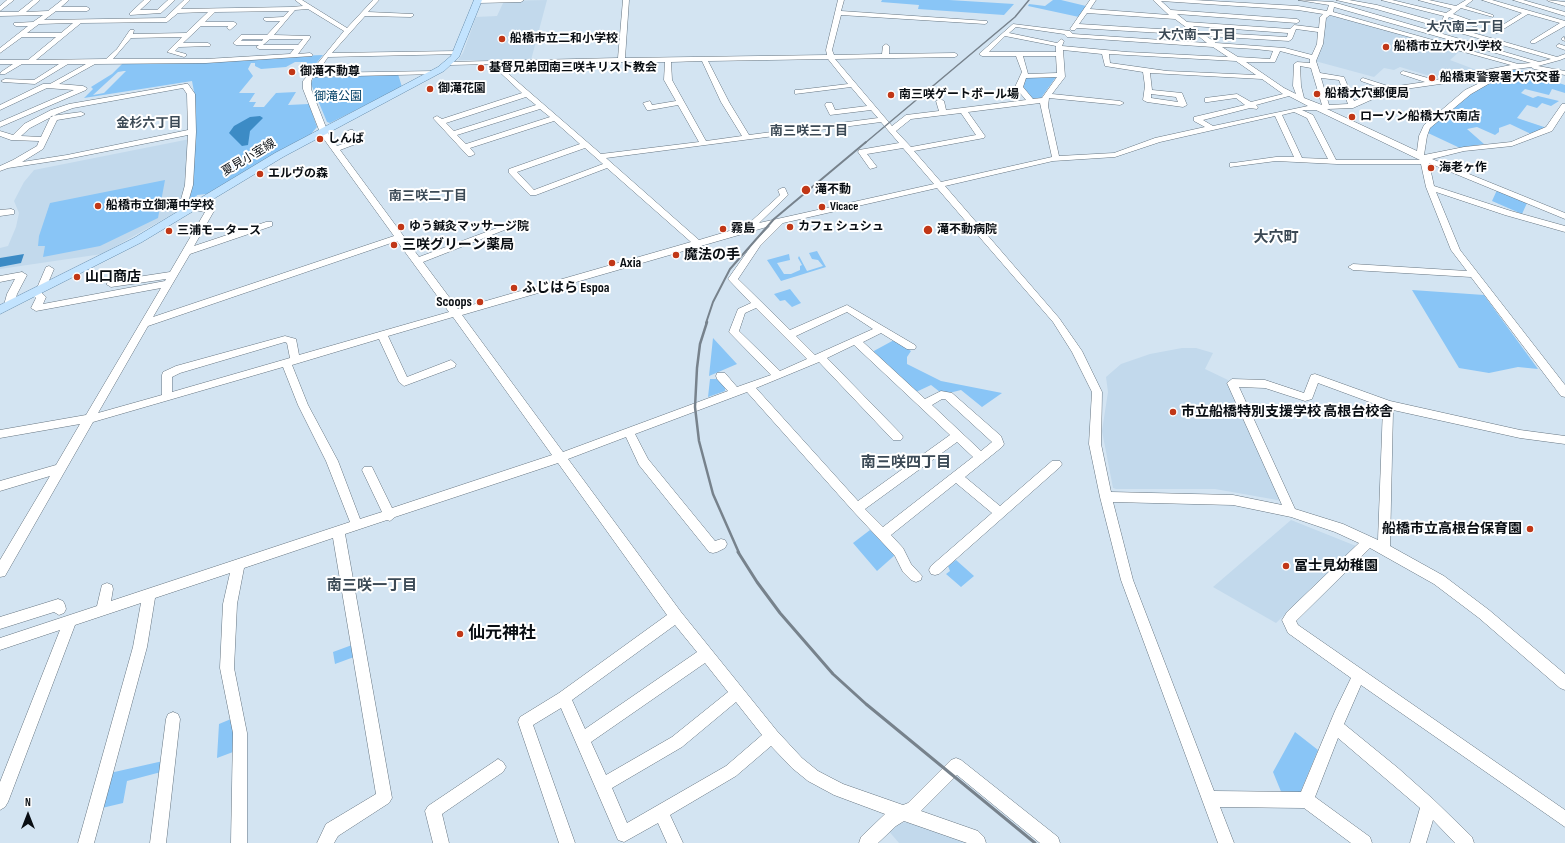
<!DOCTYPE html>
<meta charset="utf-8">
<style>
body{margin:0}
#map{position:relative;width:1565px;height:843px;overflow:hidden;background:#d3e4f2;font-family:"Sofia Sans Condensed",sans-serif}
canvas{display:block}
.north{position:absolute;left:8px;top:795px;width:40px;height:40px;-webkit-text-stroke:3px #fff;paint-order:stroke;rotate:0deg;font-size:11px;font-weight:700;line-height:16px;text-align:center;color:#090e13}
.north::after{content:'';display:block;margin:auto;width:14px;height:18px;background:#090e13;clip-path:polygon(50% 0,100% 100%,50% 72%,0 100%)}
</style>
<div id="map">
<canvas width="1565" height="843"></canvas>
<div class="north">N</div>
</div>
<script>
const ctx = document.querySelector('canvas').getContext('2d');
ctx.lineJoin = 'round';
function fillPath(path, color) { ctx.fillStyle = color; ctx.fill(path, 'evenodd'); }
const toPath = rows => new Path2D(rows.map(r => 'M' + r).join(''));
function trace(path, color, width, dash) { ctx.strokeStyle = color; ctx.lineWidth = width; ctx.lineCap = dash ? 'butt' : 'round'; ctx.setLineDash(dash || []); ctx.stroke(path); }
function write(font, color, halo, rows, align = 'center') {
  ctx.font = font + ' "Sofia Sans Condensed","Noto Sans JP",sans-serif'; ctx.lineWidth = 4; ctx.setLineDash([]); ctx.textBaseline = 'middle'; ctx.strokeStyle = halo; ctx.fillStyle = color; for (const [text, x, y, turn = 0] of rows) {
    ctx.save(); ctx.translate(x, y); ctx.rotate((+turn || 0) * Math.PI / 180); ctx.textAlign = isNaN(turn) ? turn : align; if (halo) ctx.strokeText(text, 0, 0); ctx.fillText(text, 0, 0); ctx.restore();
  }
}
const built = toPath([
 [547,0,531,60,458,60,463,53,476,17,497,16,504,1],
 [1330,15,1461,50,1450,60,1479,71,1443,80,1400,67,1394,70,1384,68,1374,77,1315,61,1323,44,1325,20],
 [190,139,188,176,178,211,102,254,0,269,0,248,8,246,16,227,19,213,14,201,24,182,34,170],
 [1182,348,1196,348,1213,353,1205,369,1228,380,1283,501,1215,489,1116,489,1113,488,1102,431,1108,392,1106,377,1121,364,1150,354],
 [1291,520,1356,546,1276,623,1213,587],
 [909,822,972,843,899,843,887,829,898,823]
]);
const green = toPath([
 [882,0,949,0,1014,4,1004,15,918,9,919,5,881,2],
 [1053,0,1061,0,1086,6,1079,17,1028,6,1029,4,1045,6],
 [323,55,314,66,306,66,307,62,295,62,286,67,261,69,255,66,255,63,251,63,248,69,253,76,239,93,255,93,249,102,256,102,253,107,264,107,276,93,296,92,288,105,309,104,317,127,311,134,207,194,197,195,194,202,184,207,195,108,195,97,192,81,84,98,93,89,91,87,112,74,124,62],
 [124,71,126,71,104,93,93,95,118,72],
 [1514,69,1557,81,1556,82,1565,85,1565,93,1552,89,1549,95,1525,89,1521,93,1533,98,1538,96,1559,101,1551,106,1542,103,1537,108,1527,105,1517,118,1547,128,1531,134,1510,124,1499,128,1499,132,1495,135,1477,127,1467,129,1484,144,1460,148,1428,133,1430,127,1470,94],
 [398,74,402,87,330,123,327,122,311,84,314,76],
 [1055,76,1056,77,1041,98,1032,99,1021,87,1024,77],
 [165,180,158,218,100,246,43,257,45,246,38,246,39,236,50,203],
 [1497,190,1527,203,1522,214,1492,201],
 [817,251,826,267,781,281,767,260,789,254,790,260,777,263,784,274,791,274,800,270,800,266,802,265,798,258,799,256,807,271,823,266,818,260,812,259,809,253],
 [790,289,801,303,792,307,785,300,780,301,774,294],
 [1412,290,1484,295,1538,369,1518,367,1489,373,1459,368],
 [713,338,737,364,709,376],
 [894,340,911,351,907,357,907,364,941,381,1002,393,982,407,961,390,949,393,940,392,931,385,916,392,872,352],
 [710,379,719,379,725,388,725,391,708,397],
 [870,530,895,555,877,571,853,543],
 [956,560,974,576,961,587,946,574,950,571,948,566],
 [352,645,354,657,335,664,333,652],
 [231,719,234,736,233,752,217,758,219,724],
 [1295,732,1318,750,1300,793,1282,794,1273,772],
 [163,761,161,772,127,781,123,803,102,808,110,773]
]);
const water = toPath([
 [260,116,263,118,250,131,248,145,242,146,229,133,234,126,250,117],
 [24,254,21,263,0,267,0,258]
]);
const minor = toPath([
 [7,0,14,0,0,11,0,6,7,0],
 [33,0,40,0,26,12,48,11,62,0,69,0,61,7,87,7,90,9,87,11,56,11,44,20,165,18,184,0,190,0,181,9,291,7,303,6,295,0,302,0,347,28,373,0,379,0,368,12,413,14,413,16,411,17,365,16,332,53,457,51,460,53,459,54,328,57,317,73,435,71,438,73,437,74,313,77,311,81,311,89,329,135,337,146,352,141,346,132,350,130,353,130,361,142,340,150,419,257,505,225,511,225,512,227,423,262,458,309,691,242,607,168,536,195,530,195,509,173,509,169,580,144,554,121,470,148,475,154,471,156,468,156,433,118,437,116,442,119,522,93,491,64,450,65,448,64,448,62,618,58,623,0,629,0,625,58,827,55,826,50,838,0,844,0,841,11,987,21,987,23,985,24,841,15,832,50,834,55,882,54,883,46,886,44,889,46,889,54,955,53,958,55,955,57,835,59,892,126,906,115,939,111,936,101,940,99,944,101,946,110,1026,100,1015,87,1022,72,1016,56,982,56,979,54,1013,24,1070,31,1073,34,1207,43,1197,35,1077,28,1075,30,1071,30,1070,29,1090,0,1096,0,1090,9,1169,15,1153,0,1194,0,1298,6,1327,11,1329,5,1298,0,1333,2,1539,62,1551,59,1376,9,1336,0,1349,0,1377,5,1441,23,1444,16,1381,0,1392,0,1446,13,1452,9,1418,0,1429,0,1456,6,1466,0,1473,0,1465,6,1493,15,1493,17,1461,8,1453,14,1478,23,1477,26,1473,26,1449,17,1445,23,1442,24,1557,57,1565,54,1565,58,1560,60,1538,66,1565,71,1565,75,1534,69,1531,67,1502,71,1502,72,1497,79,1471,94,1430,128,1427,136,1424,155,1464,147,1511,142,1546,127,1562,104,1565,104,1565,111,1552,131,1512,146,1464,151,1432,159,1565,213,1565,219,1429,163,1434,186,1511,211,1565,226,1565,232,1505,215,1436,192,1460,250,1565,385,1565,397,1561,396,1471,277,1353,270,1348,267,1353,264,1467,271,1451,250,1426,187,1421,164,1337,164,1276,161,1230,167,1230,163,1233,163,1276,157,1294,157,1275,116,1160,142,1115,157,1053,161,945,186,1059,318,1082,351,1102,392,1101,444,1111,492,1233,495,1282,505,1227,383,1232,379,1265,380,1304,393,1311,375,1315,374,1390,401,1520,430,1565,436,1565,444,1520,438,1393,410,1390,546,1444,576,1489,610,1565,674,1565,690,1560,688,1479,618,1434,584,1370,548,1296,621,1298,625,1565,810,1565,827,1361,685,1344,724,1398,768,1434,800,1472,837,1474,843,1455,843,1433,820,1426,843,1410,843,1420,808,1338,738,1315,797,1370,837,1372,843,1351,843,1304,808,1220,807,1234,843,1218,843,1121,580,1100,497,1089,444,1092,392,1072,352,1053,322,937,188,783,223,760,246,738,279,790,330,847,305,915,345,916,347,915,349,907,349,881,333,863,342,925,399,941,391,952,393,1001,436,1004,444,1002,447,965,477,1000,506,1052,461,1060,461,1062,464,1060,467,939,574,935,575,931,574,929,570,931,566,992,513,956,483,891,535,903,548,911,564,922,576,921,580,916,582,911,580,903,572,895,556,853,511,747,392,635,434,648,459,715,541,721,539,725,540,727,544,725,548,717,552,713,553,709,552,639,465,626,437,568,459,681,612,777,731,802,758,818,771,843,784,903,805,908,803,951,760,956,758,961,760,1058,837,1060,843,1040,843,957,775,921,811,978,831,984,837,986,843,967,843,904,821,896,826,878,843,859,843,861,837,885,814,834,795,808,781,792,768,771,746,736,776,670,815,683,843,667,843,658,823,624,842,618,840,561,708,533,725,575,843,559,843,518,722,520,717,559,693,667,615,558,463,395,517,390,521,387,520,345,534,392,798,389,803,338,836,334,843,317,843,326,824,376,794,333,538,244,568,237,604,234,668,247,733,247,843,231,843,233,733,220,668,223,604,230,573,155,598,147,647,94,843,78,843,133,647,141,603,75,625,8,802,5,807,0,810,0,782,60,630,0,650,0,638,97,606,101,589,102,585,107,583,112,585,113,589,111,601,350,522,326,461,298,405,283,367,93,422,5,576,0,577,0,560,50,476,0,491,0,481,56,465,80,424,0,438,0,430,86,415,161,288,36,311,31,308,36,298,30,292,35,289,39,290,37,288,46,267,49,266,54,269,45,290,39,290,46,297,43,304,165,281,166,279,111,287,106,284,111,281,170,272,205,212,189,209,189,205,210,208,214,211,194,246,266,222,272,222,272,226,190,254,153,317,394,236,321,135,303,89,303,81,309,74,344,31,308,9,295,10,274,35,310,36,310,38,298,54,310,53,313,55,312,56,206,63,95,64,59,84,83,86,87,88,86,90,0,127,0,122,74,90,47,88,0,110,0,105,43,84,50,84,86,64,68,64,35,84,3,82,1,81,5,79,34,80,59,64,22,64,5,74,0,74,1,72,13,64,0,64,0,60,28,60,56,37,22,37,0,53,0,48,28,26,16,26,14,25,14,23,33,22,43,15,0,16,0,12,18,12,33,0],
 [1161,1,1298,10,1323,14,1320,17,1319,28,1294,25,1290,29,1187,22,1177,14,1297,23,1300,21,1297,19,1171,10,1161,1],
 [1334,7,1531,63,1518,64,1333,12,1334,7],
 [289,11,283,17,264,18,264,20,266,21,280,21,267,35,241,35,233,43,236,45,263,45,270,39,303,39,298,45,259,45,256,47,259,49,294,49,290,54,206,59,113,59,131,38,182,37,167,52,184,57,186,56,186,54,175,51,179,47,210,46,211,45,208,43,183,43,201,26,228,26,227,28,230,30,237,24,234,22,205,22,215,12,289,11],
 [208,12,186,33,133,34,134,30,130,30,117,49,106,59,36,60,81,23,167,22,178,13,208,12],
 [1087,13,1175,19,1191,31,1079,24,1087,13],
 [1330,15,1511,65,1435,80,1403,71,1400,73,1401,74,1425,82,1391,87,1363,78,1361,79,1361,81,1384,89,1354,101,1344,77,1320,73,1316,61,1323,44,1326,18,1330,15],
 [73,23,61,33,27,33,39,24,73,23],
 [1193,26,1288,33,1287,37,1200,32,1193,26],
 [1016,27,1064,34,1067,37,1213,47,1228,57,1127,52,1062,46,1064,41,1061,39,1057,43,1009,33,1016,27],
 [1296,29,1318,32,1317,44,1312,55,1285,48,1216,43,1206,36,1289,41,1292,39,1296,29],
 [1005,36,1056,46,1056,52,989,52,1005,36],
 [243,39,263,39,262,41,241,41,243,39],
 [1222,47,1255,49,1273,51,1270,59,1238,57,1222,47],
 [1063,50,1102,54,1105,66,1143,72,1145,86,1143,100,1147,102,1183,107,1187,105,1182,93,1152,90,1150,73,1262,79,1283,94,1251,102,1237,94,1205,98,1205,102,1208,102,1236,98,1245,105,1194,117,1194,121,1205,127,1155,138,1114,153,1059,156,1048,106,1049,98,1120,105,1124,103,1120,101,1052,94,1065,77,1063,50],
 [1280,51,1310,59,1310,63,1297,62,1294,64,1293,86,1296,94,1284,88,1246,62,1275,62,1280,51],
 [1109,54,1236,61,1256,75,1167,71,1110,63,1109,54],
 [1023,56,1056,56,1057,73,1028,74,1023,56],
 [828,59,848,84,798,90,795,90,795,94,851,87,867,106,835,110,832,103,826,103,825,105,830,115,871,110,878,118,749,135,729,102,708,61,828,59],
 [702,61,721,102,742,136,706,141,672,80,671,62,702,61],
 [619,62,665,62,664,80,676,101,652,105,650,101,643,103,647,110,650,110,678,105,699,142,601,154,497,64,619,62],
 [1300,66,1311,68,1322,105,1304,98,1301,86,1300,66],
 [1495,73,1492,77,1465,90,1424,125,1419,136,1417,151,1327,109,1353,108,1391,91,1447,83,1495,73],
 [1057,77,1042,98,1033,99,1023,87,1026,78,1057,77],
 [1321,78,1339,80,1348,104,1329,105,1321,78],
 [1151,94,1176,97,1178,102,1151,98,1151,94],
 [1289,96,1308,106,1213,126,1203,120,1250,108,1257,109,1258,107,1256,105,1289,96],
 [526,97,536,105,454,131,446,123,526,97],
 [1040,103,1052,157,941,182,914,151,984,138,985,136,968,112,1040,103],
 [540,109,550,117,466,144,457,135,540,109],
 [1302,110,1316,110,1420,160,1336,160,1313,115,1302,110],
 [1294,112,1307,118,1328,159,1302,158,1282,115,1294,112],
 [961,113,976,135,911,147,896,131,911,119,961,113],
 [881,122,899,143,859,150,858,152,870,169,877,167,867,154,903,148,934,184,759,223,788,195,785,188,782,188,778,190,780,195,746,226,699,240,606,158,881,122],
 [585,148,603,164,534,190,517,172,585,148],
 [770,226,754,242,728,279,751,303,738,309,729,332,771,375,737,387,725,373,717,373,716,376,717,379,728,391,563,452,462,315,770,226],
 [397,241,449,312,299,355,296,339,285,336,176,366,163,372,162,375,162,395,98,413,148,326,397,241],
 [756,308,807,359,780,371,739,331,745,313,756,308],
 [847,312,873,329,815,355,796,336,847,312],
 [453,317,552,455,392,508,372,467,364,467,362,470,382,512,360,519,338,461,308,405,292,365,379,339,399,382,404,386,455,367,456,364,451,360,407,377,388,336,453,317],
 [285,342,287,343,290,358,172,392,172,377,180,373,285,342],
 [854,345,950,435,858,501,756,388,819,362,893,440,901,440,903,437,901,434,827,358,854,345],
 [1318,383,1383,407,1378,540,1343,524,1295,509,1239,387,1265,388,1305,401,1312,399,1318,383],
 [942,399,945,399,992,442,981,451,932,405,942,399],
 [957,442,973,457,883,527,865,509,957,442],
 [1113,502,1233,505,1291,517,1335,532,1359,543,1287,612,1282,620,1288,633,1351,678,1335,711,1301,792,1214,791,1133,580,1113,502],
 [675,625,697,652,585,729,572,700,675,625],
 [705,663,728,692,672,737,606,775,591,742,705,663],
 [736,702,762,735,726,766,627,823,612,788,682,747,736,702],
 [144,0,151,0,140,10,157,10,168,0,175,0,161,13,130,15,130,13,144,0],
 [476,0,524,0,521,2,478,3,476,0],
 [1482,0,1492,0,1565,21,1565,26,1535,43,1531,43,1531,41,1560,23,1528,14,1497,33,1493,33,1493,31,1522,13,1482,0],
 [1513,0,1523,0,1565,12,1565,16,1513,0],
 [1547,0,1565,2,1565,6,1548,1,1547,0],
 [1564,37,1565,41,1562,40,1562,38,1564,37],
 [1559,44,1565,46,1565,50,1557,47,1556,46,1559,44],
 [185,84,188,84,195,94,196,132,193,185,184,216,181,217,177,214,185,185,188,135,67,159,8,168,0,171,0,166,13,160,37,146,39,141,11,140,0,136,0,131,13,135,24,124,51,110,69,104,185,84],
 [183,88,187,94,188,130,67,155,22,162,43,149,57,120,81,116,85,114,81,112,51,116,41,137,21,136,30,128,57,114,73,108,183,88],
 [11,209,14,210,14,214,0,216,0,210,11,209],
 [22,272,27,275,17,294,14,305,12,307,6,307,4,305,7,294,15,279,0,282,0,276,22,272],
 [58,599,63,601,65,605,66,609,64,613,59,615,54,612,0,629,0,617,58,599],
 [173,712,178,714,180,719,166,843,150,843,166,719,168,714,173,712],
 [498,759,503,762,506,767,503,772,442,814,449,843,433,843,425,811,428,806,498,759]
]);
const major = toPath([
 [474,0,482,0,459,57,444,71,283,157,142,242,0,314,0,305,134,238,275,153,438,67,451,56,474,0]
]);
const railFar3 = toPath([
 [865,143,1015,17,1029,0]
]);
const railFar2 = toPath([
 [706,323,713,302,730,269,774,219,866,142]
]);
const railFar1 = toPath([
 [707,322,700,344,697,368,695,407,699,441,713,494,739,553]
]);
const rail = toPath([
 [738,552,757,582,780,613,833,674,866,704,1035,843]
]);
const markers = [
 [502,39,4,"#c13717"],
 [1386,47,4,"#c13717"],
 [481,68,4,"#c13717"],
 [292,72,4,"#c13717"],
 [1432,78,4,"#c13717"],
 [430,89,4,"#c13717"],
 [1317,94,4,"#c13717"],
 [891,95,4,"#c13717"],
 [1352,117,4,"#c13717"],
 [320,139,4,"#c13717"],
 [1431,168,4,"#c13717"],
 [260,174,4,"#c13717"],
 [806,190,5,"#c13717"],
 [98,206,4,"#c13717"],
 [822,207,4,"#c13717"],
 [401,227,4,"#c13717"],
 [790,227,4,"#c13717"],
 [723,229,4,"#c13717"],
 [928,230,5,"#c13717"],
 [169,231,4,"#c13717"],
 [394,245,4,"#c13717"],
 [676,255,4,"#c13717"],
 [612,263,4,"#c13717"],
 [77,277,4,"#c13717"],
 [514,288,4,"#c13717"],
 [480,302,4,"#c13717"],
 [1173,412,4,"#c13717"],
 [1530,529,4,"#c13717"],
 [1286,566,4,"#c13717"],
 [460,634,4,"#c13717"]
];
const farPoinames = [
 ["船橋市立二和小学校",510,39],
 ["船橋市立大穴小学校",1394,47],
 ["基督兄弟団南三咲キリスト教会",489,68],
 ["御滝不動尊",300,72],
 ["船橋東警察署大穴交番",1440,78],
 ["御滝花園",438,89],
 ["船橋大穴郵便局",1325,94],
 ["南三咲ゲートボール場",899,95],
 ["ローソン船橋大穴南店",1360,117],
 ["しんば",328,139],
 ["海老ヶ作",1439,168],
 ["エルヴの森",268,174],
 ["滝不動",815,190],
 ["船橋市立御滝中学校",106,206],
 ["Vicace",830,207],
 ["ゆう鍼灸マッサージ院",409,227],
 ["カフェ シュシュ",798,227],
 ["霧島",731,229],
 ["滝不動病院",937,230],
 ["三浦モータース",177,231]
];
const farParknames = [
 ["御滝公園",338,97]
];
const farStreetnames = [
 ["夏見小室線",249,158,-31]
];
const farNeighbourhoodnames = [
 ["大穴南二丁目",1465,28],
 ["大穴南一丁目",1197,36],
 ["金杉六丁目",149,124],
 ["南三咲三丁目",809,132],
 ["南三咲二丁目",428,197]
];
const poiNames = [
 ["三咲グリーン薬局",402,245],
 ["魔法の手",684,255],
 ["Axia",620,263],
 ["山口商店",85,277],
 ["ふじはら Espoa",522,288],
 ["Scoops",472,302,"right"],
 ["市立船橋特別支援学校 高根台校舎",1181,412],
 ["船橋市立高根台保育園",1522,529,"right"],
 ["冨士見幼稚園",1294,566]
];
const neighbourhoodNames = [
 ["大穴町",1276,238],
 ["南三咲四丁目",906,463],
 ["南三咲一丁目",372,586]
];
const nearPoinames = [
 ["仙元神社",468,634]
];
fillPath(built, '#c2d9ec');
fillPath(green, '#89c5f6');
fillPath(water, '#3c8bc5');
trace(minor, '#667581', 1);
trace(major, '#678dac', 1);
fillPath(minor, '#fff');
fillPath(major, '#c2e3fe');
trace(railFar3, '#77828c', 1.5);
trace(railFar2, '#77828c', 2);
trace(railFar1, '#77828c', 2.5);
trace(rail, '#77828c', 3);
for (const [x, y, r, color] of markers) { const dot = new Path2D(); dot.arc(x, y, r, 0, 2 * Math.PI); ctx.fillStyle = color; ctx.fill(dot); trace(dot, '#fff', 1.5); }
write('bold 12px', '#090e13', '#fff', farPoinames, 'left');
write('12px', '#003f65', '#fff', farParknames);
write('12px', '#090e13', '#fff', farStreetnames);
write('bold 13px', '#3b4955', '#fff', farNeighbourhoodnames);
write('bold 14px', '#090e13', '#fff', poiNames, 'left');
write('bold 15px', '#3b4955', '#fff', neighbourhoodNames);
write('bold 17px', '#090e13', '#fff', nearPoinames, 'left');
</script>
